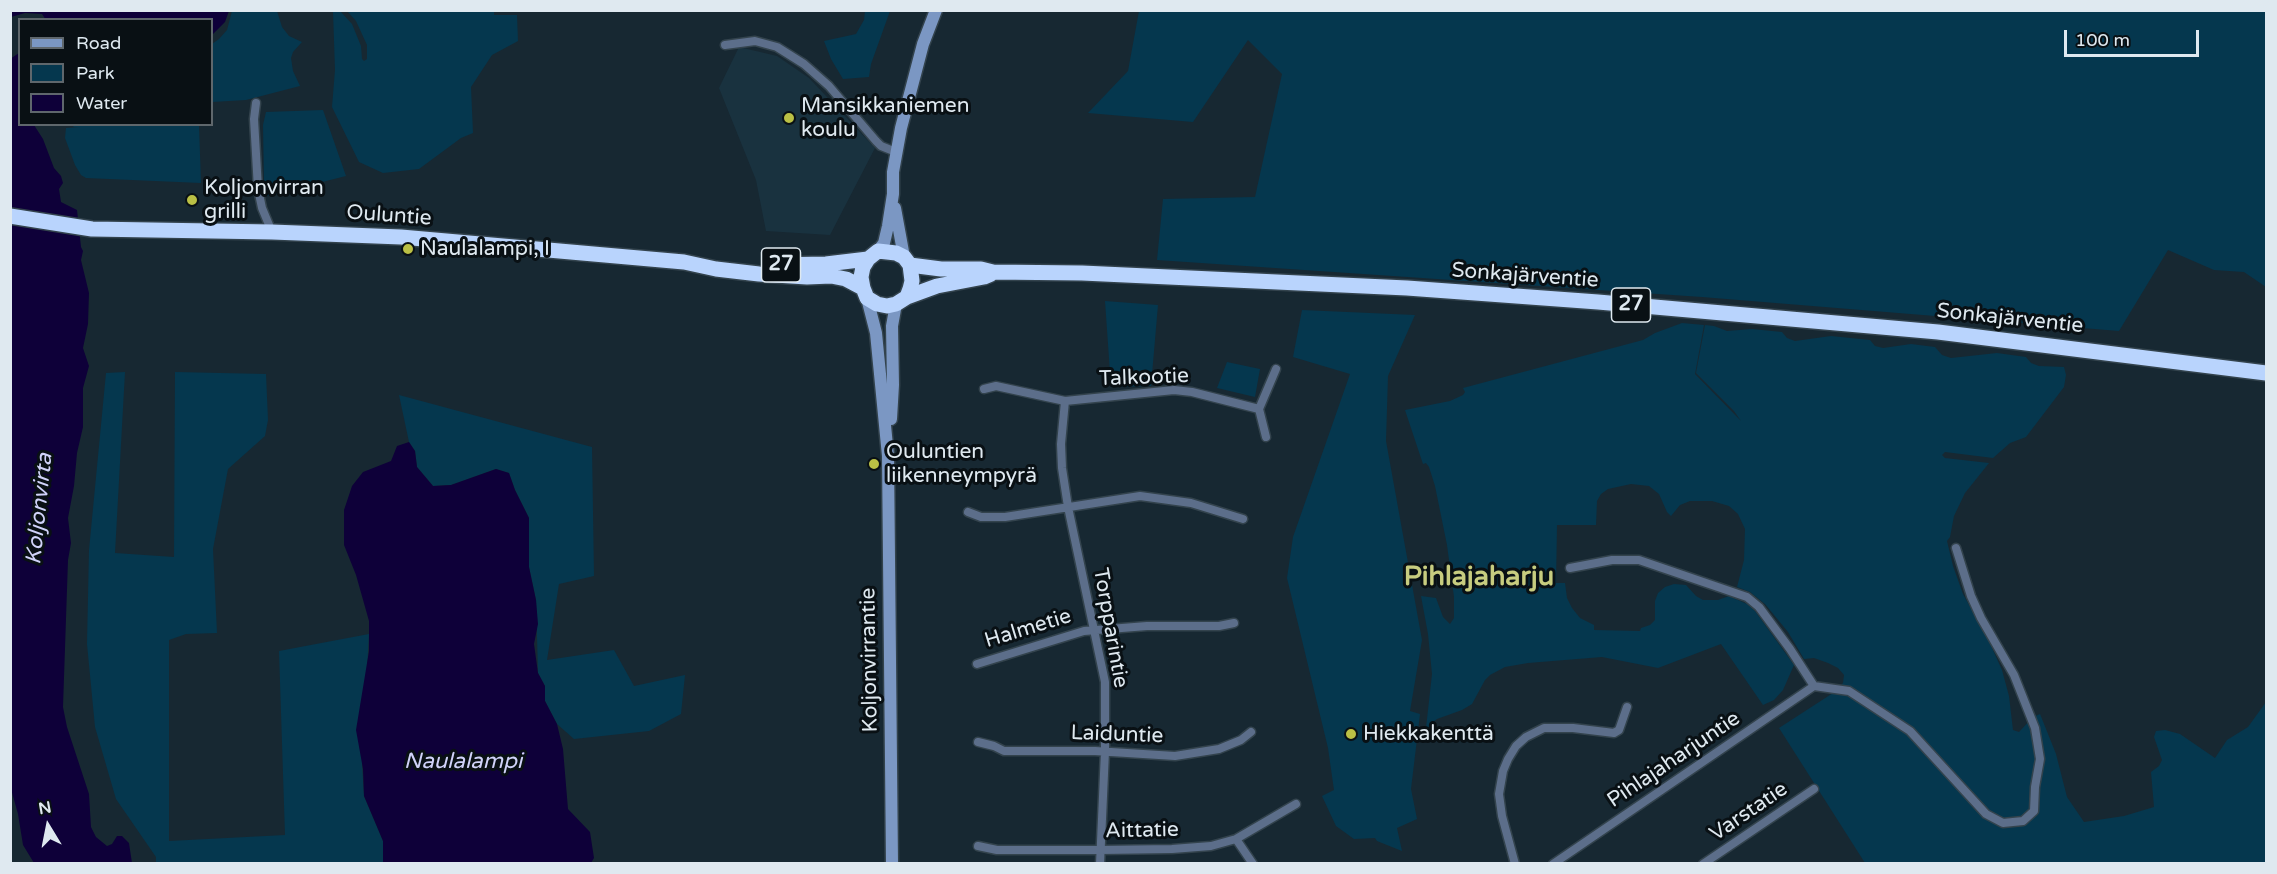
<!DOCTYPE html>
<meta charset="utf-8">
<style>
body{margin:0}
#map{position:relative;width:2277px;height:874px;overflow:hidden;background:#172832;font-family:"Varela Round",sans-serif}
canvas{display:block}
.frame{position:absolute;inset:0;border:12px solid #dfe9f0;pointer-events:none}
.legend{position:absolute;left:18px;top:18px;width:195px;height:108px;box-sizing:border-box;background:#091014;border:2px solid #5f676c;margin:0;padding:8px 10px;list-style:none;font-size:18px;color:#dfe9f0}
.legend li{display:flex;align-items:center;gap:12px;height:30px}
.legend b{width:30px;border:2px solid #5f676c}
.north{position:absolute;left:18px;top:796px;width:60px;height:60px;-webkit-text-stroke:4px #091014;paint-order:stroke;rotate:350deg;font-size:16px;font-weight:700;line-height:24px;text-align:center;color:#dfe9f0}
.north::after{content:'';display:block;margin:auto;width:21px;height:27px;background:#dfe9f0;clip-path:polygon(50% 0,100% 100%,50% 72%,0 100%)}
.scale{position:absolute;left:2064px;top:30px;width:135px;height:27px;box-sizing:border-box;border:3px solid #dfe9f0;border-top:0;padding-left:8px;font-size:18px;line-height:21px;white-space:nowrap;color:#dfe9f0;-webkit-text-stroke:4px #091014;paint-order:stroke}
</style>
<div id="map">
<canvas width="2277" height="874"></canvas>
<div class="frame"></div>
<ul class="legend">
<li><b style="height:8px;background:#7b97c3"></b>Road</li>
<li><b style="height:16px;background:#05374e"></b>Park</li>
<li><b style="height:16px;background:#0e0039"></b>Water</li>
</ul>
<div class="north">N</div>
<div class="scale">100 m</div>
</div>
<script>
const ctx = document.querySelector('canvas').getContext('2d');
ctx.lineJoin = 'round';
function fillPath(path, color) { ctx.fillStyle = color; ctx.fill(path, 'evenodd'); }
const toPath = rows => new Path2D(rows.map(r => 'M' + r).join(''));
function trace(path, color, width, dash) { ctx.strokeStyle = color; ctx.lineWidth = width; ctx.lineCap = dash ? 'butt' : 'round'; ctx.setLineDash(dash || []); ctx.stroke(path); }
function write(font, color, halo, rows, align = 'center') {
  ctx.font = font + ' "Varela Round",sans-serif'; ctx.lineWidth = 6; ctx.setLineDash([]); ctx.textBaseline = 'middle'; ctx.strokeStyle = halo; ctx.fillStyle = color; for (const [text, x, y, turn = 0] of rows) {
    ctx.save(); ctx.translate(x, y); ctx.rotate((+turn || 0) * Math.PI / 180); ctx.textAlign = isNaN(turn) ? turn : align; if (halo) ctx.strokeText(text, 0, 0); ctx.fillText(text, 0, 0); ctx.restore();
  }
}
const built = toPath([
 [739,47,777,56,809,78,875,148,830,235,766,231,756,180,719,88]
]);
const green = toPath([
 [232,11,277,11,282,27,289,36,302,42,293,52,291,58,293,71,300,86,246,100,212,102,212,44,219,39,227,30],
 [494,11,494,15,517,15,518,41,492,55,471,87,473,133,461,138,419,169,383,173,359,162,332,107,335,70,333,11,340,11,352,24,361,46,362,59,364,61,367,59,367,45,356,21,347,11],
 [865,11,890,11,871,64,869,77,843,79,831,59,824,41,856,34,864,20],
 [1139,11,2266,11,2266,287,2244,272,2214,270,2168,250,2119,331,1702,297,1157,260,1163,199,1255,197,1282,74,1248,40,1193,122,1088,113,1128,71],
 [323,110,346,176,267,196,264,182,263,125,266,112],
 [75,124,199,125,201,183,86,178,81,175,75,165,65,138,66,128,80,127,73,127],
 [1105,301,1158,305,1151,386,1111,387],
 [1302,310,1415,315,1388,376,1386,441,1422,640,1410,711,1420,714,1411,789,1417,819,1397,828,1402,851,1377,841,1375,838,1354,839,1336,826,1322,796,1334,790,1328,748,1287,578,1293,537,1350,374,1293,357],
 [1682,323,1704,325,1695,374,1741,421,1734,411,1696,373,1705,325,1714,326,1727,331,1752,329,1782,332,1787,338,1795,341,1831,336,1870,340,1875,346,1883,348,1911,344,1935,347,1942,355,1951,358,1997,353,2026,357,2031,363,2039,366,2064,367,2066,375,2064,387,2026,437,2010,443,1993,458,1945,452,1942,455,1945,458,1989,463,1965,493,1954,516,1950,537,1947,541,1953,566,1963,594,1988,639,2002,670,2009,696,2013,730,2019,732,2033,717,2040,714,2056,754,2067,797,2084,822,2124,816,2154,807,2151,772,2159,766,2162,760,2154,737,2156,731,2165,730,2180,734,2215,758,2227,740,2248,727,2266,702,2266,863,1865,863,1779,728,1833,693,1843,683,1844,675,1838,668,1828,663,1814,658,1804,659,1788,632,1765,604,1750,592,1737,587,1744,560,1745,529,1738,514,1729,506,1712,501,1690,501,1680,505,1671,516,1667,512,1659,494,1649,486,1631,484,1608,489,1601,494,1597,501,1596,525,1557,525,1556,583,1565,583,1567,598,1572,608,1580,618,1594,625,1594,630,1640,631,1641,628,1650,625,1655,620,1655,601,1658,593,1665,587,1674,584,1686,585,1696,596,1703,600,1718,600,1729,596,1747,604,1755,611,1794,665,1783,690,1774,700,1763,705,1721,644,1658,668,1602,657,1528,663,1505,667,1490,675,1485,680,1472,704,1462,710,1437,719,1431,724,1425,737,1432,674,1428,634,1421,596,1436,598,1443,617,1450,624,1454,618,1454,597,1447,545,1435,486,1429,467,1426,463,1423,464,1405,410,1450,401,1463,395,1465,392,1463,388,1643,340,1655,333],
 [1227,362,1260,369,1255,397,1217,388],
 [125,372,115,553,174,557,175,372,266,374,268,420,265,436,228,469,213,549,217,633,186,634,169,640,169,841,285,835,279,651,369,634,362,763,364,796,383,841,383,863,156,863,156,857,116,799,95,727,87,644,89,550,106,373],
 [399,395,592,447,594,576,559,584,547,660,614,650,634,686,685,675,681,714,649,731,574,739,557,724,545,701,545,686,538,673,536,600,529,567,529,518,515,490,509,473,496,469,451,485,433,486,417,467,415,451,409,442]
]);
const water = toPath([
 [10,11,11,10,229,11,225,22,212,35,212,20,46,20,42,14,25,13,11,17],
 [19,53,20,124,34,125,43,139,54,168,61,176,63,183,59,189,61,202,77,210,81,247,83,251,81,260,89,293,88,324,83,348,89,366,83,388,83,427,77,453,74,486,68,518,71,543,68,560,63,707,67,727,89,794,91,827,96,837,107,846,112,844,117,836,122,836,129,843,132,863,34,863,23,845,18,814,11,789,10,59],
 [409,442,415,451,417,467,433,486,451,485,496,469,509,473,515,490,529,518,529,567,536,600,538,624,534,644,538,673,545,686,545,701,557,724,563,749,568,809,590,832,594,858,591,863,383,863,383,841,364,796,363,769,356,730,369,651,369,621,356,575,344,545,344,510,352,486,363,472,391,461,397,446]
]);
const street = toPath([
 [725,45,755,41,777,47,804,64,829,86,876,141,881,146,896,152],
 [256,103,254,119,258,189,262,208,272,232],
 [984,389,996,386,1065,401,1174,390,1192,392,1259,409],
 [1065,401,1061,444,1062,468,1068,507,1105,682,1105,751,1100,864],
 [1266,437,1259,409,1276,369],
 [968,512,981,517,1005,517,1140,496,1191,503,1243,519],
 [1570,568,1612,560,1639,560,1747,597,1759,607,1790,649,1814,686],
 [977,664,1084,631,1147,626,1219,626,1234,623],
 [1814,686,1849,691,1910,731,1986,814,2003,823,2023,821,2034,811,2035,787,2040,759,2035,728,2014,675,1981,618,1971,596,1956,548],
 [978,742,994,746,1004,751,1095,751,1175,756,1219,749,1241,740,1251,732],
 [1236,839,1253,864],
 [978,846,997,850,1100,850,1172,849,1211,846,1236,839,1296,804],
 [1515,864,1502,816,1499,794,1503,771,1508,759,1516,746,1526,737,1544,728,1573,728,1614,733,1619,730,1627,707],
 [1553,864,1814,686],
 [1703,864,1814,789]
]);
const secondary = toPath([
 [895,208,904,257],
 [878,251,884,243,888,226,893,194,893,172,901,128,923,44,936,10],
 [867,298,876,333,888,456,892,864],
 [891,419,893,385,892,326,896,304]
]);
const highway = toPath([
 [10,216,92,229,272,232,401,237,684,262,716,269,759,274,807,277,831,276,846,279,863,288],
 [878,251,896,253,904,257,910,265,912,281,910,289,907,297,896,304,887,306,877,304,867,298,863,288,861,277,863,267,868,259,878,251],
 [772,265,826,264,868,259],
 [910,265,941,269,981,269,993,272,1082,273,1407,288,1598,302,1938,332,2266,373],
 [907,297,937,286,984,277,991,274]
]);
const markers = [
 [789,118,6,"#bac045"],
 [192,200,6,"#bac045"],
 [408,249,6,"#bac045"],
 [874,464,6,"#bac045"],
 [1351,734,6,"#bac045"]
];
const shields = [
 [781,265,39],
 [1631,305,39]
];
const shieldNames = [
 ["27",781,265],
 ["27",1631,305]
];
const poiNames = [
 ["Mansikkaniemen",801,106],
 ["koulu",801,130],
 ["Koljonvirran",204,188],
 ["grilli",204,212],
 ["Naulalampi, I",420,249],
 ["Ouluntien",886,452],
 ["liikenneympyrä",886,476],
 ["Hiekkakenttä",1363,734]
];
const streetNames = [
 ["Ouluntie",389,216,4],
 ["Sonkajärventie",1525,276,4],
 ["Sonkajärventie",2010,319,6],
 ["Talkootie",1144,378,-2],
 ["Torpparintie",1110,628,80],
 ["Halmetie",1028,629,-17],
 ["Koljonvirrantie",870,660,-91],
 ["Laiduntie",1117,735,2],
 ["Pihlajaharjuntie",1674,760,-34],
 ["Varstatie",1749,812,-34],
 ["Aittatie",1142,831,-1]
];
const waterNames = [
 ["Koljonvirta",40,509,-84],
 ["Naulalampi",463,762]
];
const districtNames = [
 ["Pihlajaharju",1479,578]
];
fillPath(built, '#19323f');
fillPath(green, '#05374e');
fillPath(water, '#0e0039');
trace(street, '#33434d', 11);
trace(secondary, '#33434d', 15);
trace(highway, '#33434d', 18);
trace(street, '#5c6e8a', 8);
trace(secondary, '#7b97c3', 12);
trace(highway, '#b9d4fd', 15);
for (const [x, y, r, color] of markers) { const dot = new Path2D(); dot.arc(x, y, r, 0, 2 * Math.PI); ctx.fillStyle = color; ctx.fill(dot); trace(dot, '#091014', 2); }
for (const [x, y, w] of shields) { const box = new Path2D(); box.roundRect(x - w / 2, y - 17, w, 34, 4.5); ctx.fillStyle = '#091014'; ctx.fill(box); trace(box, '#dfe9f0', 1.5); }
write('bold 20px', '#dfe9f0', null, shieldNames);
write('21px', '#dfe9f0', '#091014', poiNames, 'left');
write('21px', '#dfe9f0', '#091014', streetNames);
write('italic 22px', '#d0d2f9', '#091014', waterNames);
write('bold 27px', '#c7cc7f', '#091014', districtNames);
</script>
